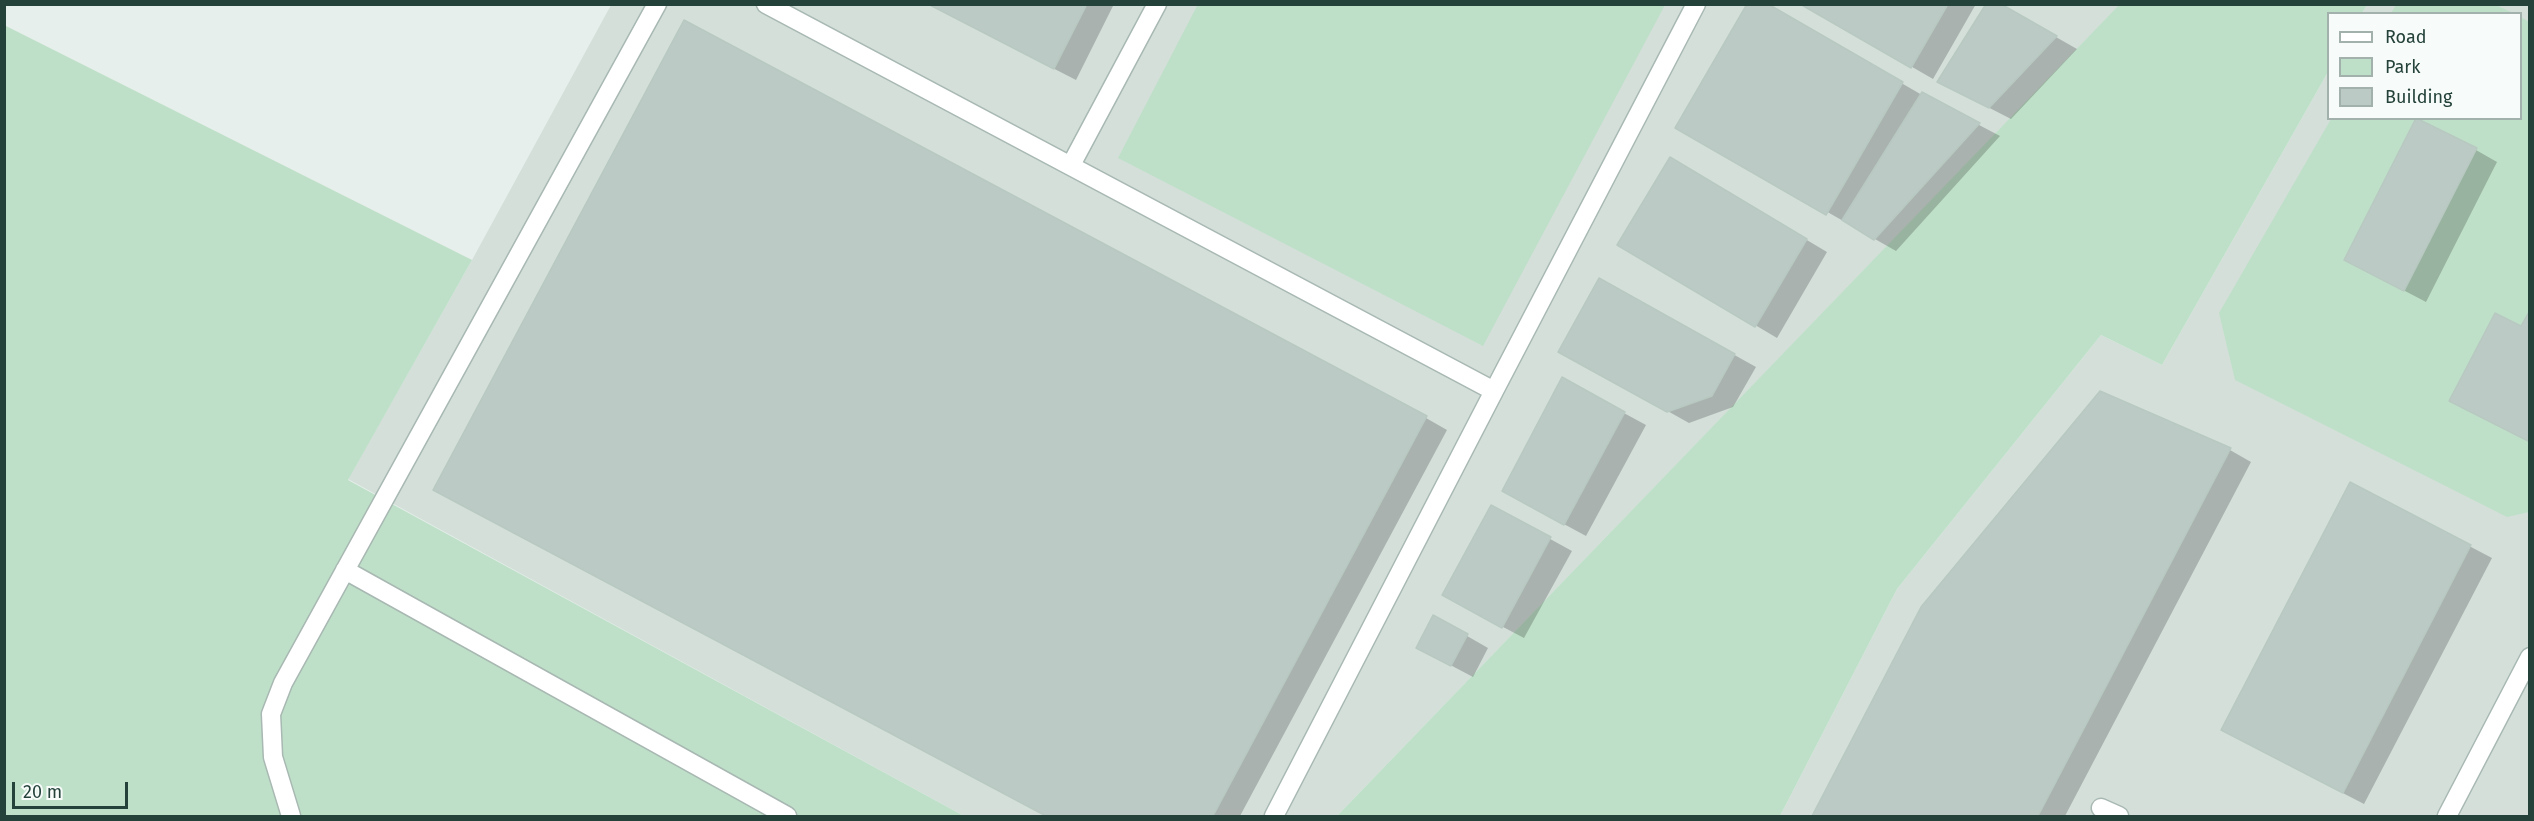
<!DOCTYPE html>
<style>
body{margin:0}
#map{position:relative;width:2534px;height:821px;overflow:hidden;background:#e6efeb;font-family:"Fira Sans",sans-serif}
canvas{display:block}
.frame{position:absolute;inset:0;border:6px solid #24423a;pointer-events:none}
.legend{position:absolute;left:2327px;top:12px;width:195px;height:108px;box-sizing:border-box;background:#f7fbf9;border:2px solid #a3b1ad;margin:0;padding:8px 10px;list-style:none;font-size:18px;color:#24423a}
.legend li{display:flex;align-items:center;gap:12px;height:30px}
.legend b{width:30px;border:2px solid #a3b1ad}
.scale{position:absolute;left:12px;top:782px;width:116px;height:27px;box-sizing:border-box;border:3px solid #24423a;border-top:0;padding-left:8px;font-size:18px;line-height:21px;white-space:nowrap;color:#24423a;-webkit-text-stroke:4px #f7fbf9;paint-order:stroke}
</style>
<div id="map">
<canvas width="2534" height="821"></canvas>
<div class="frame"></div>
<ul class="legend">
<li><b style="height:8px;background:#fff"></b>Road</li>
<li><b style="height:16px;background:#bfe0c8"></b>Park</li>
<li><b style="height:16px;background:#bbcac4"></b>Building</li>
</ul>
<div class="scale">20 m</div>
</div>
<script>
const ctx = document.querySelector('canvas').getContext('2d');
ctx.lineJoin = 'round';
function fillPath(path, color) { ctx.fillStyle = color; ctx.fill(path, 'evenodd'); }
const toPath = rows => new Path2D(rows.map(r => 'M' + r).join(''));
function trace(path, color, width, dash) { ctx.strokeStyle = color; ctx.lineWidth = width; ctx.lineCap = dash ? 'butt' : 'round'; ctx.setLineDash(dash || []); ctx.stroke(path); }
const built = toPath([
 [611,5,2120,5,1337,816,964,816,348,479,472,260],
 [2367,5,2529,5,2529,816,1780,816,1897,589,2101,335,2162,365,2328,72,2328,118,2520,118,2520,14,2362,13]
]);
const green = toPath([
 [1198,4,1665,4,1665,5,1483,346,1118,158],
 [2120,4,2367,5,2362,13,2328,14,2328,72,2162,365,2101,335,1897,589,1780,816,1337,816],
 [2396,5,2496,5,2513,13,2391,13],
 [2521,17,2529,22,2529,512,2507,517,2235,380,2219,313,2331,119,2520,118],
 [4,25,472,260,348,480,964,816,5,816]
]);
const shadow = toPath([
 [928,4,1114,4,1076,80],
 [1765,4,1922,95,2000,136,1896,251,1678,127],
 [1803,4,1976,4,1933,79],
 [1998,4,2077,49,2011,119,1939,82],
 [2476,150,2497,162,2426,302,2346,260],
 [1691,171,1827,252,1777,338,1619,244],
 [1600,280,1756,367,1733,407,1689,423,1560,351],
 [1563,380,1646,425,1586,536,1525,503],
 [2100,393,2230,450,2251,462,2065,816,1813,816,1922,608],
 [1426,418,1447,430,1240,816,1047,816,456,501],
 [2351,484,2492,558,2364,804,2244,742],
 [1492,507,1572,551,1524,638,1465,607],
 [1434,617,1488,648,1473,677,1439,659]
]);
const building = toPath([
 [928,4,1087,4,1054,69,928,4],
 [1747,4,1768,4,1903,82,1826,215,1675,128,1747,4],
 [1800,4,1948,4,1911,68,1800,4],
 [1986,4,2001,4,2057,36,1989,108,1937,82,1986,4],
 [684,20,1427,416,1213,816,1046,816,433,490,684,20],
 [1922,92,1980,123,1874,240,1842,220,1922,92],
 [2416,118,2477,148,2404,291,2344,260,2416,118],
 [1670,157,1807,239,1755,327,1617,245,1670,157],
 [1599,278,1735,354,1712,396,1667,412,1558,352,1599,278],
 [2530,310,2530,442,2449,401,2495,313,2521,326,2530,310],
 [1562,377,1625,412,1564,525,1502,491,1562,377],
 [2100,391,2231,448,2038,816,1812,816,1921,607,2100,391],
 [2350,482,2471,545,2343,793,2221,730,2350,482],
 [1491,505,1551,537,1502,628,1442,595,1491,505],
 [1433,615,1468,634,1451,666,1416,648,1433,615]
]);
const lane = toPath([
 [766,4,1494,391,1274,816],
 [1071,165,1157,4],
 [1494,391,1696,4],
 [345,570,787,816],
 [291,816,273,757,271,714,283,683,657,4]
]);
const street = toPath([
 [2101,808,2119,816],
 [2447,816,2530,657]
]);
fillPath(built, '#d4dfda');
fillPath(green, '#bfe0c8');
fillPath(shadow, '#0003');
fillPath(building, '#bbcac4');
trace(building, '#b8c9c2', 1.5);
trace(lane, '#a8b8b2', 21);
trace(street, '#a8b8b2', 21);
trace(lane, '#fff', 18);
trace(street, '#fff', 18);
</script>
